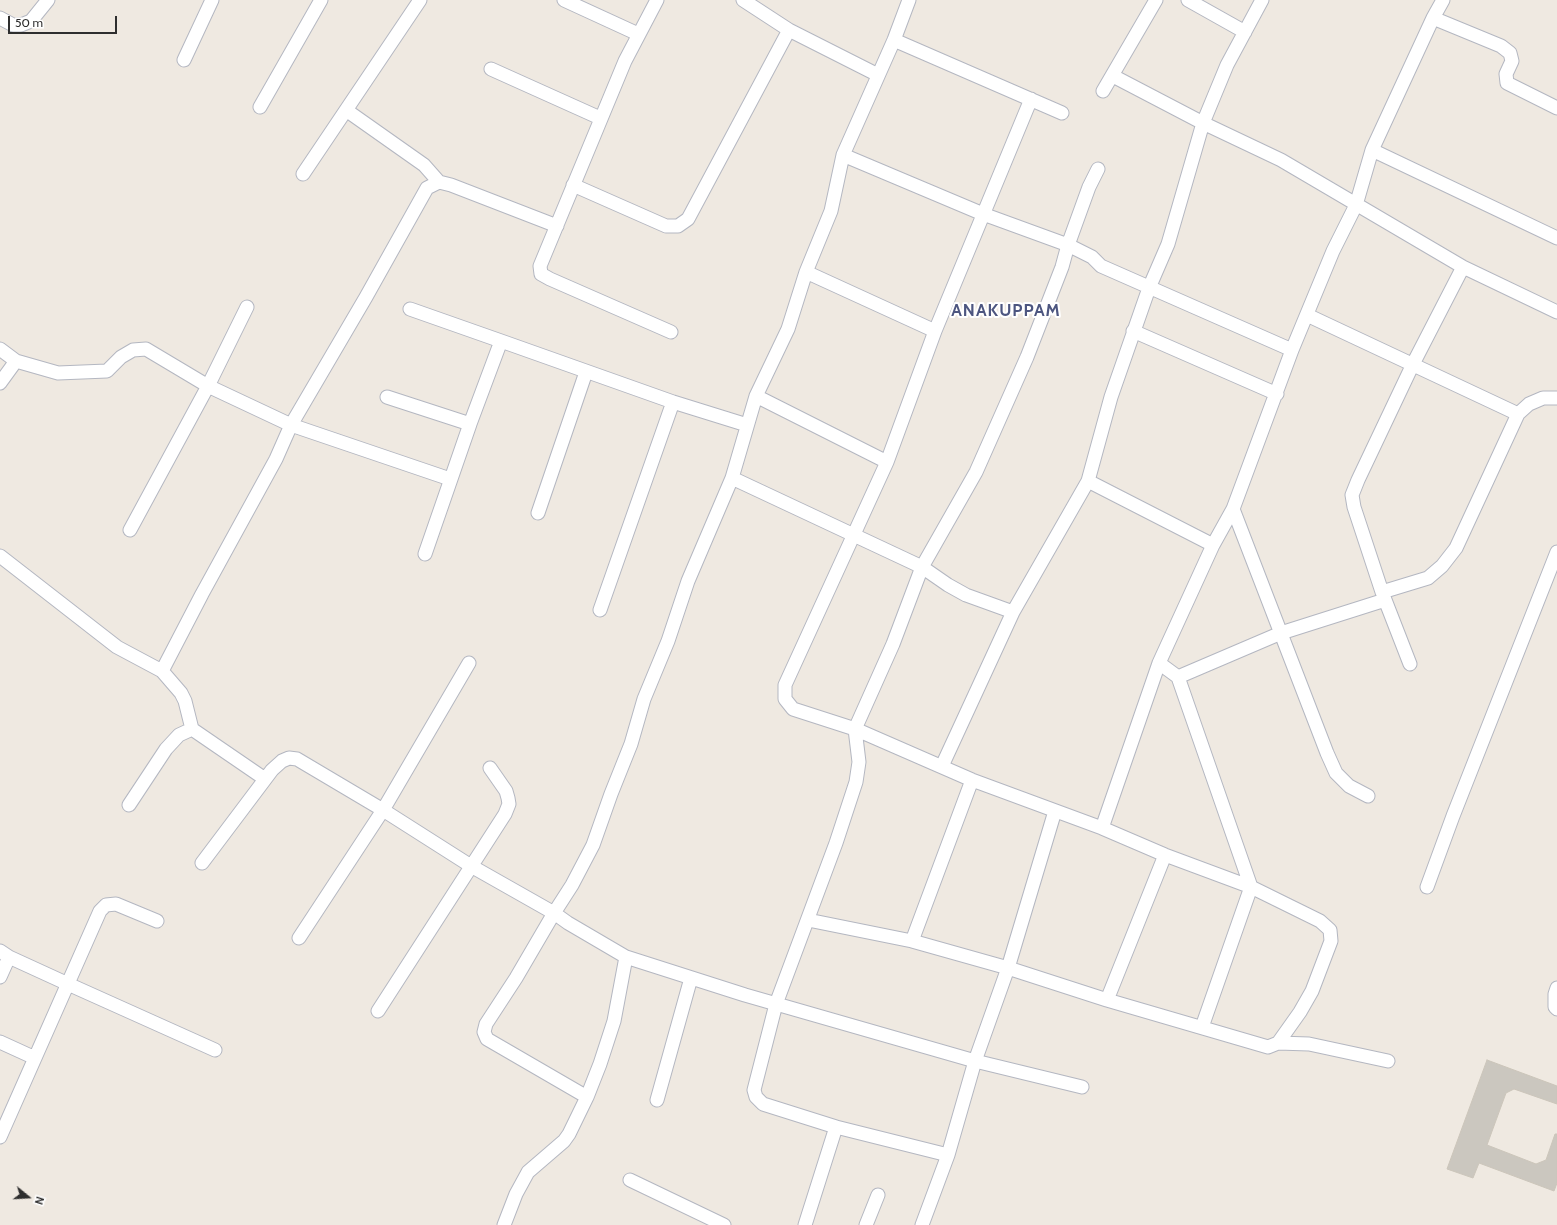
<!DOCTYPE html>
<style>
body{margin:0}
#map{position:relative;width:1557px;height:1225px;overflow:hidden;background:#efe9e1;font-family:Cabin,sans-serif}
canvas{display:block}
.north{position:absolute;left:8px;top:1177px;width:40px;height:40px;-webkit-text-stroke:3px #fff;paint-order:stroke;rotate:108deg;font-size:11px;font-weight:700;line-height:16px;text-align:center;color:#2e2e2e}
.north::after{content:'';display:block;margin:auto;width:14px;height:18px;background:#2e2e2e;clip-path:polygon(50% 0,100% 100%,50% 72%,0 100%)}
.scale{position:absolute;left:8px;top:16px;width:109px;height:18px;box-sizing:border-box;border:2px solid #2e2e2e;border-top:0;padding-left:5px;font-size:12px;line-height:14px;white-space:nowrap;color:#2e2e2e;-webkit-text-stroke:3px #fff;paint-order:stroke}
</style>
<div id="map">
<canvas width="1557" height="1225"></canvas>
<div class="north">N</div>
<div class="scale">50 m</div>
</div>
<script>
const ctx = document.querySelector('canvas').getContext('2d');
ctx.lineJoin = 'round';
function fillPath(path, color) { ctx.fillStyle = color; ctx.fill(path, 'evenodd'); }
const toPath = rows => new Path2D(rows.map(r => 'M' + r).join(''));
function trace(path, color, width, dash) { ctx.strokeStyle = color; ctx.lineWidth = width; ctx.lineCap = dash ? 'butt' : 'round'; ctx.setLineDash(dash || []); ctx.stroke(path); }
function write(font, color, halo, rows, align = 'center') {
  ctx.font = font + ' Cabin,sans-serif'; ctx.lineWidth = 4; ctx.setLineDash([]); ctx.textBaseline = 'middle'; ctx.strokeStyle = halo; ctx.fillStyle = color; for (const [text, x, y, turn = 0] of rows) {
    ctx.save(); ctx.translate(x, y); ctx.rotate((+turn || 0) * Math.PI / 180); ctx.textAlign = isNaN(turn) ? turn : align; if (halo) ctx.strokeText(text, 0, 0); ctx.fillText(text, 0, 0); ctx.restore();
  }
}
const building = toPath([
 [1487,1060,1557,1086,1557,1104,1514,1089,1506,1093,1487,1145,1536,1164,1546,1160,1555,1134,1557,1134,1557,1183,1554,1191,1479,1163,1473,1178,1447,1169,1487,1060]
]);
const street = toPath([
 [564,0,638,34],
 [657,0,625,61,540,266,541,274,550,279,671,332],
 [743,0,789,30],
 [909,0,894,40,843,155,831,211,806,272,788,329,756,396,732,478,688,581,668,641,644,699,631,744,611,794,593,845,572,885,554,913,568,923,626,957,745,995,975,1061,1082,1087],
 [1188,0,1245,32],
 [0,18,13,25,21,25,31,21,48,0],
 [1433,18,1501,46,1510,53,1512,61,1506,74,1507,83,1557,108],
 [894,40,1062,113],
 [184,60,212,0],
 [491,69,600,118],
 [1113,76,1203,123,1281,160,1463,267,1557,312],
 [1103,91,1156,0],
 [260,107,321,0],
 [346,110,424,165,439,182],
 [1372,150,1557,238],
 [843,155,983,214,1068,245,1092,257,1101,266,1292,350],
 [303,174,420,0],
 [573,185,666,226,678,226,688,219,789,30,878,75],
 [806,272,935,331],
 [410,309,501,341],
 [1307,315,1518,414],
 [1133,331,1277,394],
 [0,349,16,361,58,373,107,371,121,357,133,350,146,349,208,386,291,425,450,479],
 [0,383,16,361],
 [756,396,887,462],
 [387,397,470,424],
 [732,478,922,567,948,585,966,595,1013,612],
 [1088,481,1213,545],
 [1233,509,1327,753,1336,773,1349,786,1368,796],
 [538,513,586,372],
 [130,530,208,386,247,307],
 [425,554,470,424,501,341,673,402,747,425],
 [0,556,117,647,162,671],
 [1382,592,1428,578,1442,566,1456,548,1518,414,1529,404,1543,398,1557,398],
 [600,610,673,402],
 [1159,663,1178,677,1251,887,1202,1027],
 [1410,664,1382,592,1354,507,1352,495,1358,480,1413,364,1463,267],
 [1178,677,1281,633,1385,600],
 [192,729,185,701,181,693,162,671,202,594,276,459,291,425,366,297,427,188,439,182,451,185,557,226],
 [942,766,1013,612,1088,481,1111,397,1149,288,1168,244,1203,123,1227,65,1262,0],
 [129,805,166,749,179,735,192,729,265,779],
 [1102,828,1159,663,1213,545,1233,509,1292,350,1333,251,1356,205,1372,150,1433,18,1443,0],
 [202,863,272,770,282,761,289,758,297,759,383,810,469,663],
 [1427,887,1453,816,1557,552],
 [808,920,912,941,1008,968,1107,1000,1268,1047,1278,1043,1300,1012,1312,991,1331,941,1330,930,1320,921,1251,887,1165,855,1102,828,972,780,855,729,793,709,785,699,785,685,887,462,935,331,1031,99],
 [299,938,383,810,471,866,554,913,516,978,486,1024,484,1032,487,1039,587,1097],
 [912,941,972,780],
 [0,951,9,957,68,984,215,1050],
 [0,977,9,957],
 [1557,988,1555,994,1555,1007,1557,1009],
 [1107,1000,1165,855],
 [378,1011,505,814,509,804,508,798,506,791,490,768],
 [0,1042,35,1058],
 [1278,1043,1309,1044,1388,1061],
 [657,1100,691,978],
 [836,1127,763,1104,756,1097,754,1090,776,1004,836,843,856,782,859,762,855,729,893,644,922,567,976,472,1027,357,1062,267,1068,245,1089,187,1098,169],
 [0,1137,100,911,106,905,116,904,157,921],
 [630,1180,724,1225],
 [504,1225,516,1194,528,1172,564,1141,569,1134,587,1097,600,1064,614,1021,626,957],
 [805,1225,836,1127,948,1155],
 [866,1225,878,1195],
 [922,1225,948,1155,975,1061,1008,968,1055,811]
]);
const districtNames = [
 ["ANAKUPPAM",1006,311]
];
fillPath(building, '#cbc7bf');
trace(building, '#cbc5ba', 1);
trace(street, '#b4b7c1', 15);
trace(street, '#fff', 13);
ctx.letterSpacing = '1px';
write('bold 17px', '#4d5680', '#fff', districtNames);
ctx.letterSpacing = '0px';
</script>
